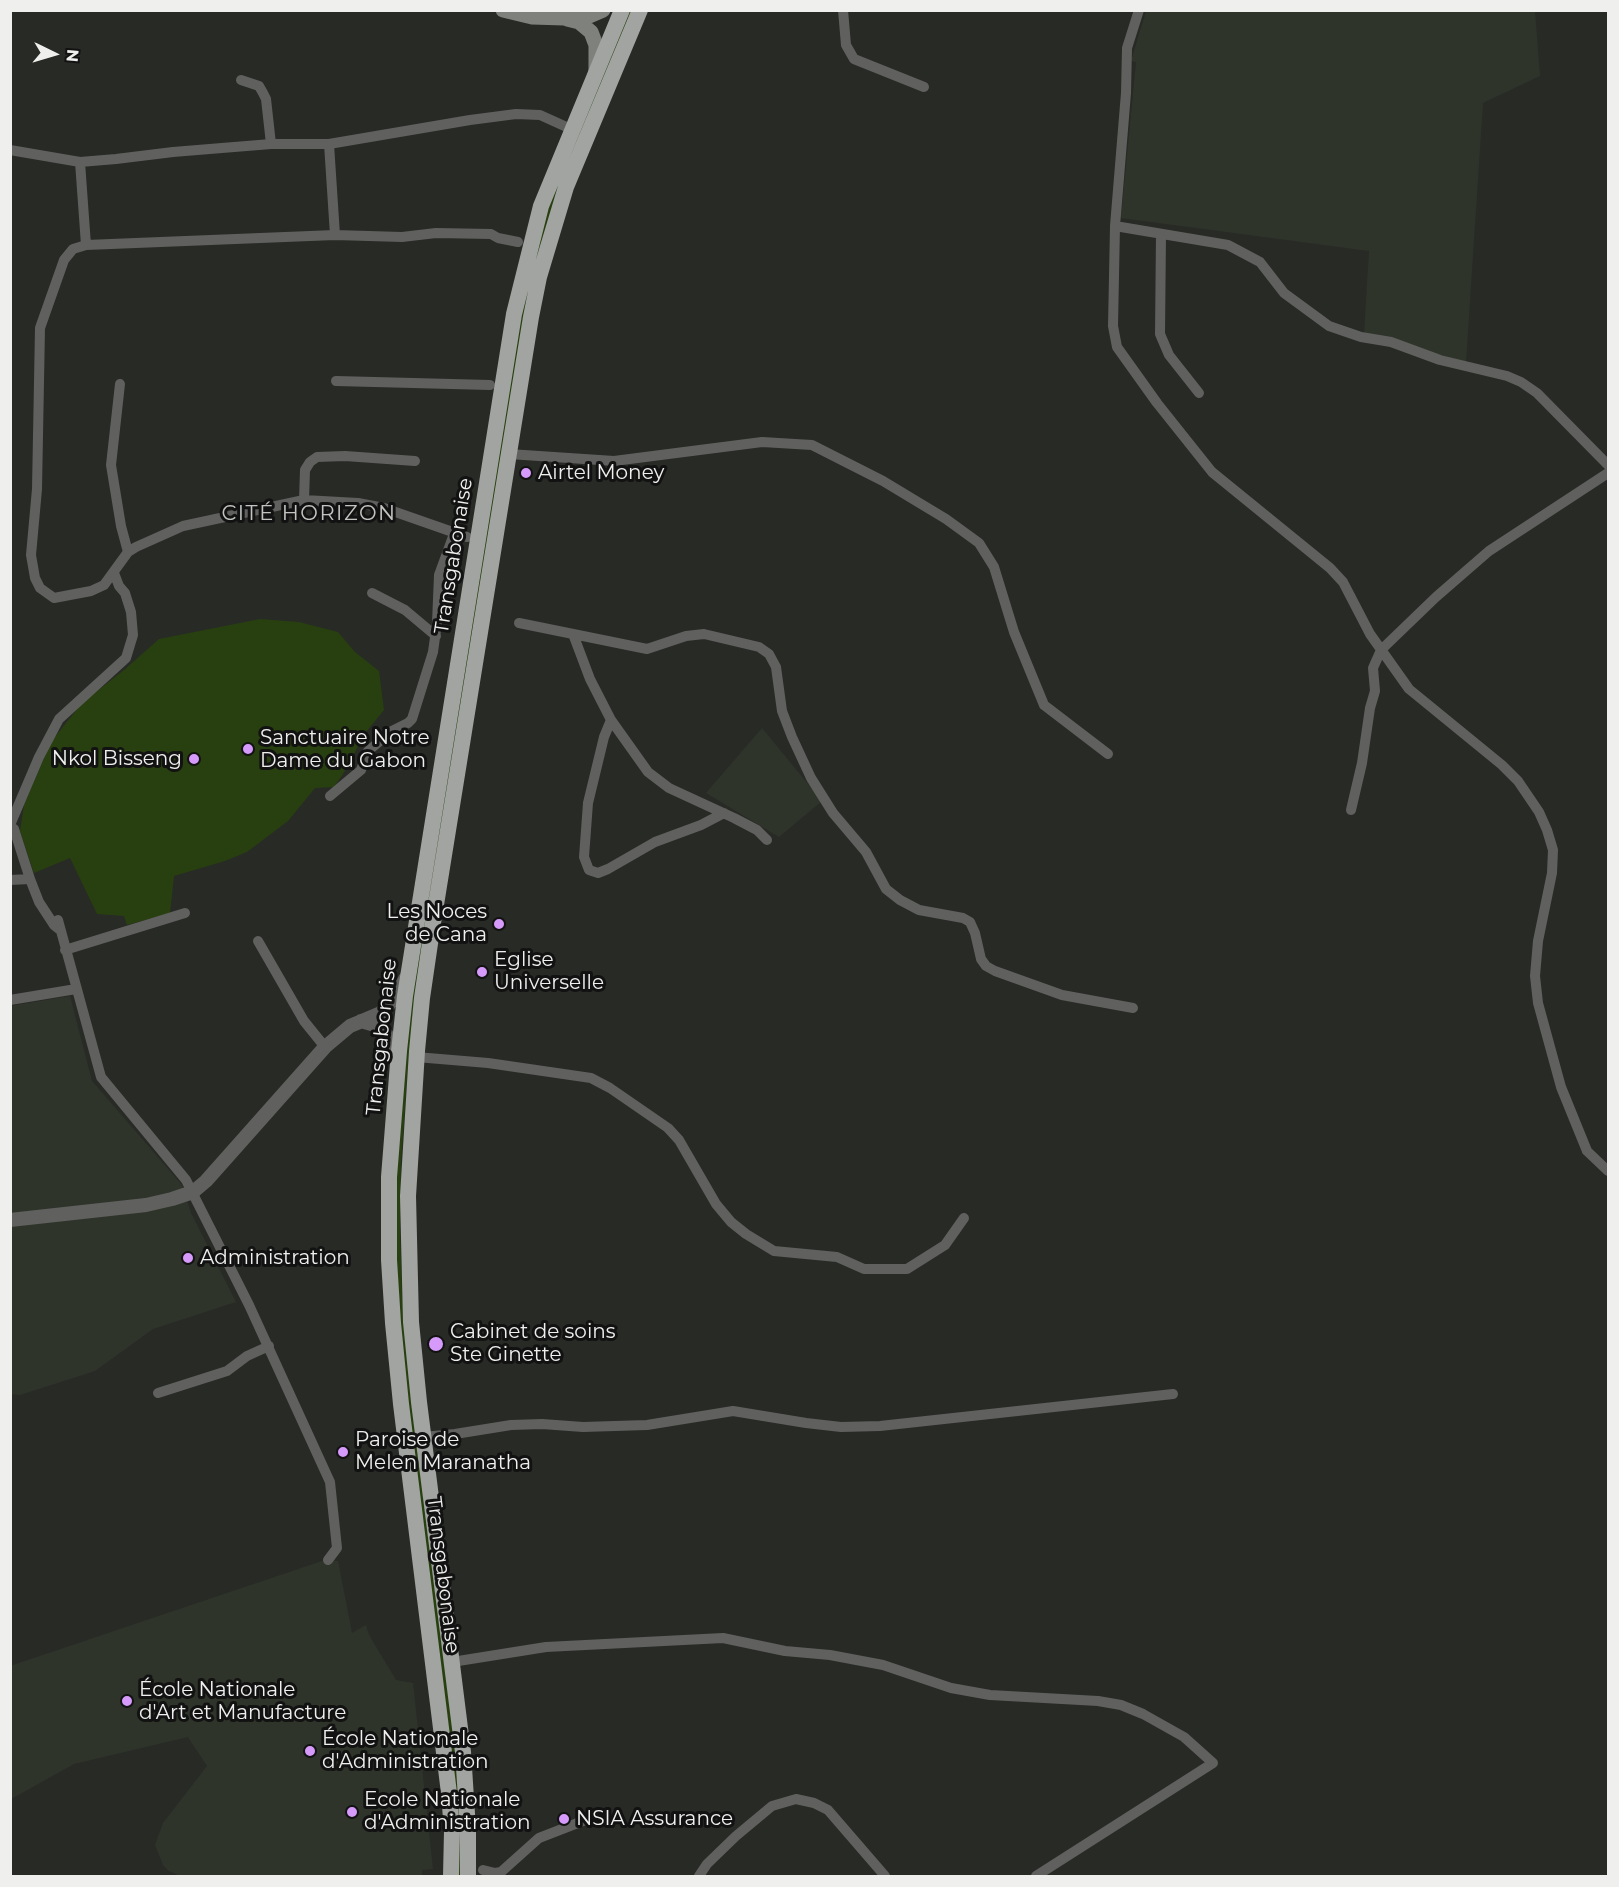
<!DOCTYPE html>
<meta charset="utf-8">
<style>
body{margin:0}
#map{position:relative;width:1619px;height:1887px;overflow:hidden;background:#282a26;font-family:Montserrat,sans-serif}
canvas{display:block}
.frame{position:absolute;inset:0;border:12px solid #eff0ee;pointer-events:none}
.north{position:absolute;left:24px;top:24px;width:60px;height:60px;-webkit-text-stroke:4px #111211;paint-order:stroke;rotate:95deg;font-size:16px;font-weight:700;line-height:24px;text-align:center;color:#eff0ee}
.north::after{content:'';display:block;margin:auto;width:21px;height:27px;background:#eff0ee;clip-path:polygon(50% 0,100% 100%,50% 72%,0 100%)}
</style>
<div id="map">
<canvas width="1619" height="1887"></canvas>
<div class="frame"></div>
<div class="north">N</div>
</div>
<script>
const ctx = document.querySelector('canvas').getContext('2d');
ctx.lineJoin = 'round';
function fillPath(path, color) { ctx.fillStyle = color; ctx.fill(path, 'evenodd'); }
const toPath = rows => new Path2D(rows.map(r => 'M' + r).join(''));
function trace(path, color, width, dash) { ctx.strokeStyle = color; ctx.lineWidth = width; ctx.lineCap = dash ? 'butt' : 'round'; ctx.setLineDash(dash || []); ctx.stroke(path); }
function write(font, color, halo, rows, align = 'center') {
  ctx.font = font + ' Montserrat,sans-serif'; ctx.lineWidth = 6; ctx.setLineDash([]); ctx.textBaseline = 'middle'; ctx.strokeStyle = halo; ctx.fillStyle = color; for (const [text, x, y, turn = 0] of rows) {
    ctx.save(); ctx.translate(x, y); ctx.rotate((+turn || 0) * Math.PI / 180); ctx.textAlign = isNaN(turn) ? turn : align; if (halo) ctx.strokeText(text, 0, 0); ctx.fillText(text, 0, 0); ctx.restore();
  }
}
const built = toPath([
 [1146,11,1535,11,1540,76,1483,103,1466,362,1364,335,1369,251,1121,218,1136,62,1131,61],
 [762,728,822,801,779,837,706,793],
 [70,996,92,1081,182,1185,191,1213,236,1302,153,1329,95,1371,20,1395,10,1394,10,1006],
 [325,1560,338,1561,352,1633,366,1625,369,1635,396,1680,413,1683,433,1869,422,1870,422,1876,180,1876,169,1871,163,1865,155,1845,163,1823,207,1766,188,1737,74,1764,11,1799,10,1666]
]);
const green = toPath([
 [627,11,633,11,560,184,409,1053,401,1162,400,1227,402,1293,459,1783,462,1876,457,1876,397,1293,396,1162,408,1017,514,346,546,211],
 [260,619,299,622,338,632,355,652,379,671,384,710,362,737,349,765,334,787,315,788,288,821,247,852,225,861,174,876,170,913,127,925,124,916,97,914,70,858,34,873,20,831,24,805,51,742,82,703,124,670,159,639]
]);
const minor = toPath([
 [843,10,846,45,854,59,924,87],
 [1139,10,1127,48,1126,93,1115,226,1113,326,1117,347,1157,403,1212,472,1330,568,1343,582,1370,634,1409,689,1502,765,1518,781,1539,812,1547,830,1553,850,1552,873,1538,941,1535,976,1538,1003,1561,1087,1587,1151,1608,1171],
 [241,80,259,86,263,93,266,99,271,144],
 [329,144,335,235],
 [10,150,80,162,116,159,173,152,271,144,329,144,470,120,516,114,540,115,571,129],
 [80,162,86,245],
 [1115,226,1228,245,1260,262,1284,293,1329,326,1361,337,1391,342,1440,360,1507,376,1521,382,1537,393,1608,465],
 [1161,234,1160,334,1169,355,1199,393],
 [336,381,490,385],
 [120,384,111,465,121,526,128,552],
 [509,454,614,461,762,442,812,445,883,481,946,519,979,543,994,567,1014,632,1044,705,1108,754],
 [304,500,305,470,310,462,317,457,345,456,415,461],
 [467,537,384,508,358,503,304,500,183,526,136,547,128,552,104,585,91,591,54,598,40,588,35,578,31,555,37,489,40,328,64,260,73,249,86,245,335,235,402,237,436,233,491,234,498,238,518,242],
 [372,593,405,610,436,636],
 [519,623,647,649,686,636,704,634,759,647,769,654,776,667,782,711,792,737,811,778,833,813,866,852,886,889,900,900,919,910,963,918,970,922,975,933,981,959,986,966,995,971,1062,995,1133,1008],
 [573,634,590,679,611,720,604,737,588,803,584,857,589,870,598,873,608,869,655,842,701,825,724,813],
 [611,720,648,772,669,788,734,818,757,830,767,840],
 [330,796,361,770,368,751,392,731,408,723,412,719,433,652,437,623,439,575,454,534],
 [1351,810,1362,763,1370,708,1375,691,1373,668,1381,650,1436,597,1489,551,1608,473],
 [10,825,39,757,59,719,126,658,133,635,131,612,125,593,119,586,114,573],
 [10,826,14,829,30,879],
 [10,880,30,879,39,902,54,925,59,929],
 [58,920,101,1077,186,1180,249,1305,330,1482,337,1548,328,1560],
 [258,941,304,1021,325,1047],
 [65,950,185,913],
 [10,1000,76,989],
 [416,1057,488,1063,591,1078,610,1088,668,1128,679,1140,716,1204,731,1222,746,1234,774,1251,837,1257,864,1269,907,1269,945,1245,964,1218],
 [158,1393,227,1371,247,1356,269,1346],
 [423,1437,455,1434,511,1425,542,1424,583,1427,647,1425,733,1411,806,1423,841,1427,880,1426,1173,1394],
 [452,1662,546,1647,723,1638,785,1651,830,1655,883,1665,951,1688,990,1695,1098,1701,1121,1705,1143,1714,1184,1737,1213,1763,1036,1876],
 [483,1870,495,1873,501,1872,539,1838,588,1819,610,1821],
 [699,1876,707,1864,736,1836,772,1806,796,1799,814,1803,828,1810,885,1876]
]);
const tertiary = toPath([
 [361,1021,378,1026,383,1030,399,1051],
 [10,1220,146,1205,172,1199,193,1192,206,1181,325,1047,350,1026,381,1013,397,995,405,979]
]);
const secondary = toPath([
 [503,10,532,17,564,18,572,15,589,16,603,10],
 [567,19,579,22,591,32,596,45,596,72]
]);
const trunk = toPath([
 [451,1876,452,1831,449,1793,401,1404,393,1323,389,1260,389,1177,399,1051,405,996,514,314,541,206,622,10],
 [468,1876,468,1829,463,1752,419,1402,411,1322,408,1196,417,1051,422,998,433,923,531,317,539,277,566,187,640,10]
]);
const markers = [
 [526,473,6,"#d69bfa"],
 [248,749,6,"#d69bfa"],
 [194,759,6,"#d69bfa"],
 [499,924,6,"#d69bfa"],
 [482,972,6,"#d69bfa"],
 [188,1258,6,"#d69bfa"],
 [436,1344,8,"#d69bfa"],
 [343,1452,6,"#d69bfa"],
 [127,1701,6,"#d69bfa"],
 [310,1751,6,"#d69bfa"],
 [352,1812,6,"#d69bfa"],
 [564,1819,6,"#d69bfa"]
];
const poiNames = [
 ["Airtel Money",538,473],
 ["Sanctuaire Notre",260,738],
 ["Dame du Gabon",260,761],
 ["Nkol Bisseng",182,759,"right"],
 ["Les Noces",487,912,"right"],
 ["de Cana",487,935,"right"],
 ["Eglise",494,960],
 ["Universelle",494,983],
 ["Administration",200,1258],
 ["Cabinet de soins",450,1332],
 ["Ste Ginette",450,1355],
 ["Paroise de",355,1440],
 ["Melen Maranatha",355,1463],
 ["École Nationale",139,1690],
 ["d'Art et Manufacture",139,1713],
 ["École Nationale",322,1739],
 ["d'Administration",322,1762],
 ["Ecole Nationale",364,1800],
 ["d'Administration",364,1823],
 ["NSIA Assurance",576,1819]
];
const streetNames = [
 ["Transgabonaise",454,556,-81],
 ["Transgabonaise",382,1037,-84],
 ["Transgabonaise",443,1575,83]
];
const neighbourhoodNames = [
 ["CITÉ HORIZON",309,514]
];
fillPath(built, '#2f342b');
fillPath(green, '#284010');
trace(minor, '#60615f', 10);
trace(tertiary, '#60615f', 14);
trace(secondary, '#7f817d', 15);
trace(trunk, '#a1a4a0', 16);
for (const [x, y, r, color] of markers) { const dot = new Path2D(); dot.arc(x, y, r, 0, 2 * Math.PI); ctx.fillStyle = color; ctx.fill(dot); trace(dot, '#111211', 2); }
write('20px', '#eff0ee', '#111211', poiNames, 'left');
write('20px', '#eff0ee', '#111211', streetNames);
ctx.letterSpacing = '1.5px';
write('21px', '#c1c4bf', '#111211', neighbourhoodNames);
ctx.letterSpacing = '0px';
</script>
